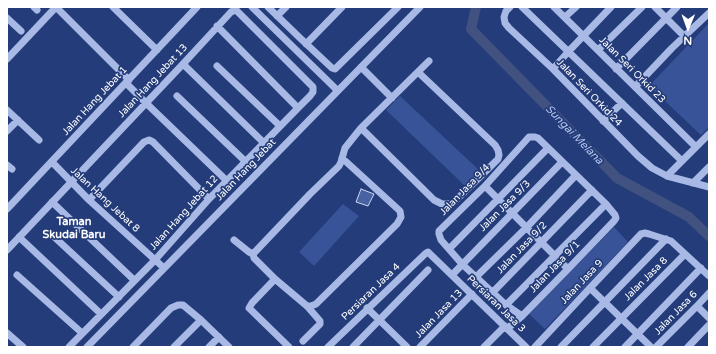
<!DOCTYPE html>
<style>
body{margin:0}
#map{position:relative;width:716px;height:354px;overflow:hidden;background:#243c7a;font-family:"Varela Round",sans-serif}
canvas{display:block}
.frame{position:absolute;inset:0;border:8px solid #fff;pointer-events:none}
.north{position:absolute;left:668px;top:8px;width:40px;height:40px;-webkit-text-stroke:3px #243c7a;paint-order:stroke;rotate:181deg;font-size:11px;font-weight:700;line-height:16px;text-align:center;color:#fff}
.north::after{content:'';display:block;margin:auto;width:14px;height:18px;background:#fff;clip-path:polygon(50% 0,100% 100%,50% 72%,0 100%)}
</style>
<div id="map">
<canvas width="716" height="354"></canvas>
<div class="frame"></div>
<div class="north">N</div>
</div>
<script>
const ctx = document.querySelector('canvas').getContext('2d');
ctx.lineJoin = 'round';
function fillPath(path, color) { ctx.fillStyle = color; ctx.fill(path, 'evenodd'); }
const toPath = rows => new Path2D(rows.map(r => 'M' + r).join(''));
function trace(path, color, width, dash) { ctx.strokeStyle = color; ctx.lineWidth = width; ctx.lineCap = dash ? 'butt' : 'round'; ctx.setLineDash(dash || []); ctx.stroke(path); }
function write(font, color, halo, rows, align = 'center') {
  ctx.font = font + ' "Varela Round",sans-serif'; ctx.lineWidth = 3.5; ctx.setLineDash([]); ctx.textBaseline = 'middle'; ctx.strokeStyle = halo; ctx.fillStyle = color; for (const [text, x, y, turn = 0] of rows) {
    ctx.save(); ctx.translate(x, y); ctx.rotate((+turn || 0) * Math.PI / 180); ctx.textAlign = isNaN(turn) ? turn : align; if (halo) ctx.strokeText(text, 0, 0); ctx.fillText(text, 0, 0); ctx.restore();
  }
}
const green = toPath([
 [709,23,709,127,701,135,649,86],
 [400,96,480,171,465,186,386,110],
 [343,204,359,216,314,266,299,252],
 [614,227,628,242,545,329,529,314]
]);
const river = toPath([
 [476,7,471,29,617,178,689,217,709,236]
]);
const building = toPath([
 [361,189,374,194,368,206,356,202,361,189]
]);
const minor = toPath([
 [34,7,37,10],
 [56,7,129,80],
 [113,7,157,50],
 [252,7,337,90],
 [268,7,300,38,332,68,335,69,398,7],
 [510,7,506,11,504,17,505,23,509,28,553,69,638,156,652,168,667,176,709,187],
 [522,7,682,161],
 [554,7,696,147],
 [655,7,684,36],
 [277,16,286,7],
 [565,17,576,7],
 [7,18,21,31],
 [217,26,298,108],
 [306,44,342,7],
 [598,50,642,7],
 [7,59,56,7],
 [183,64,264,143],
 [217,66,280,126],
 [361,67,392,98],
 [553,69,568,52,611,7],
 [616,69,677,7],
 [126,83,146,103,227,181],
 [635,87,672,48,709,13],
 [177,96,246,162],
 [7,110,39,140],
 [603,121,622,103],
 [361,128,434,200,442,204,448,204,453,203,485,172,498,159,499,155,498,150,495,145,418,72],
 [7,131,18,120],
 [52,162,89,200,164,268],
 [7,165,12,169],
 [667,176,709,134],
 [693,183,709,167],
 [485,186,568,269],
 [89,200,144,142,149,140,153,142,209,199],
 [52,202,134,280],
 [7,209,197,7],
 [50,233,119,297],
 [19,237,101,314],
 [234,240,249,252,253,254,254,258,275,279,307,306,320,321,320,324,303,341],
 [449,249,548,148],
 [7,250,183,64,231,12,235,10,237,11,313,87,313,92,310,96,298,108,209,199,155,260,69,347],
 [253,254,310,194,339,166,341,162,345,148,361,128,429,61],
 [17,275,82,333],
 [452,275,562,162],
 [476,277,527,227,576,175],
 [275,279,252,303,249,308,289,347],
 [590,288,651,347],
 [493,292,592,190],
 [506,305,606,204],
 [307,306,311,306,316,304,397,224,401,217,400,211,342,158],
 [697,306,709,318],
 [367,308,407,347],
 [507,329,522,316,568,269,614,221,616,218,615,215,606,204,538,138,535,137,529,137,485,186,439,231,439,234,441,240,462,264,506,305,522,316],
 [7,333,23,347],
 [87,347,420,7],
 [133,347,171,308,178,305,183,305,201,320,229,347],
 [174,347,201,320],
 [209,347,219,337],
 [328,347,425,254,428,252,430,254,526,347],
 [353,347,428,270],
 [420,347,472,294],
 [484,347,505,326],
 [535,347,590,288,641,234,645,233,649,234,671,241,709,276],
 [561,347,666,239],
 [593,347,685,254],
 [625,347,701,268],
 [656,347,697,306,709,293],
 [688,347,709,325]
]);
const streetNames = [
 ["Jalan Seri Orkid 23",632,70,45],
 ["Jalan Hang Jebat 13",153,81,-47],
 ["Jalan Seri Orkid 24",589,93,46],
 ["Jalan Hang Jebat 1",95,101,-47],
 ["Jalan Hang Jebat",246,170,-46],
 ["Jalan Jasa 9/4",465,190,-46],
 ["Jalan Hang Jebat 8",105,200,43],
 ["Jalan Jasa 9/3",505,206,-45],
 ["Jalan Hang Jebat 12",184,213,-48],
 ["Jalan Jasa 9/2",522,248,-46],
 ["Jalan Jasa 9/1",555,267,-46],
 ["Jalan Jasa 8",646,279,-45],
 ["Jalan Jasa 9",582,282,-47],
 ["Persiaran Jasa 4",371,292,-44],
 ["Persiaran Jasa 3",496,304,44],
 ["Jalan Jasa 6",676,313,-46],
 ["Jalan Jasa 13",439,314,-46]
];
const waterNames = [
 ["Sungai Melana",574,135,46]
];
const neighbourhoodNames = [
 ["Taman",74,222],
 ["Skudai Baru",74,235]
];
fillPath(green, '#385397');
trace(river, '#415280', 10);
fillPath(building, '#4962a1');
trace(building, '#cad6f3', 1);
trace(minor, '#a7b9e4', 7);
write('10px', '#fff', '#243c7a', streetNames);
write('italic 11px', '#b2c3ec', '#243c7a', waterNames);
write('bold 11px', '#fff', '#243c7a', neighbourhoodNames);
</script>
